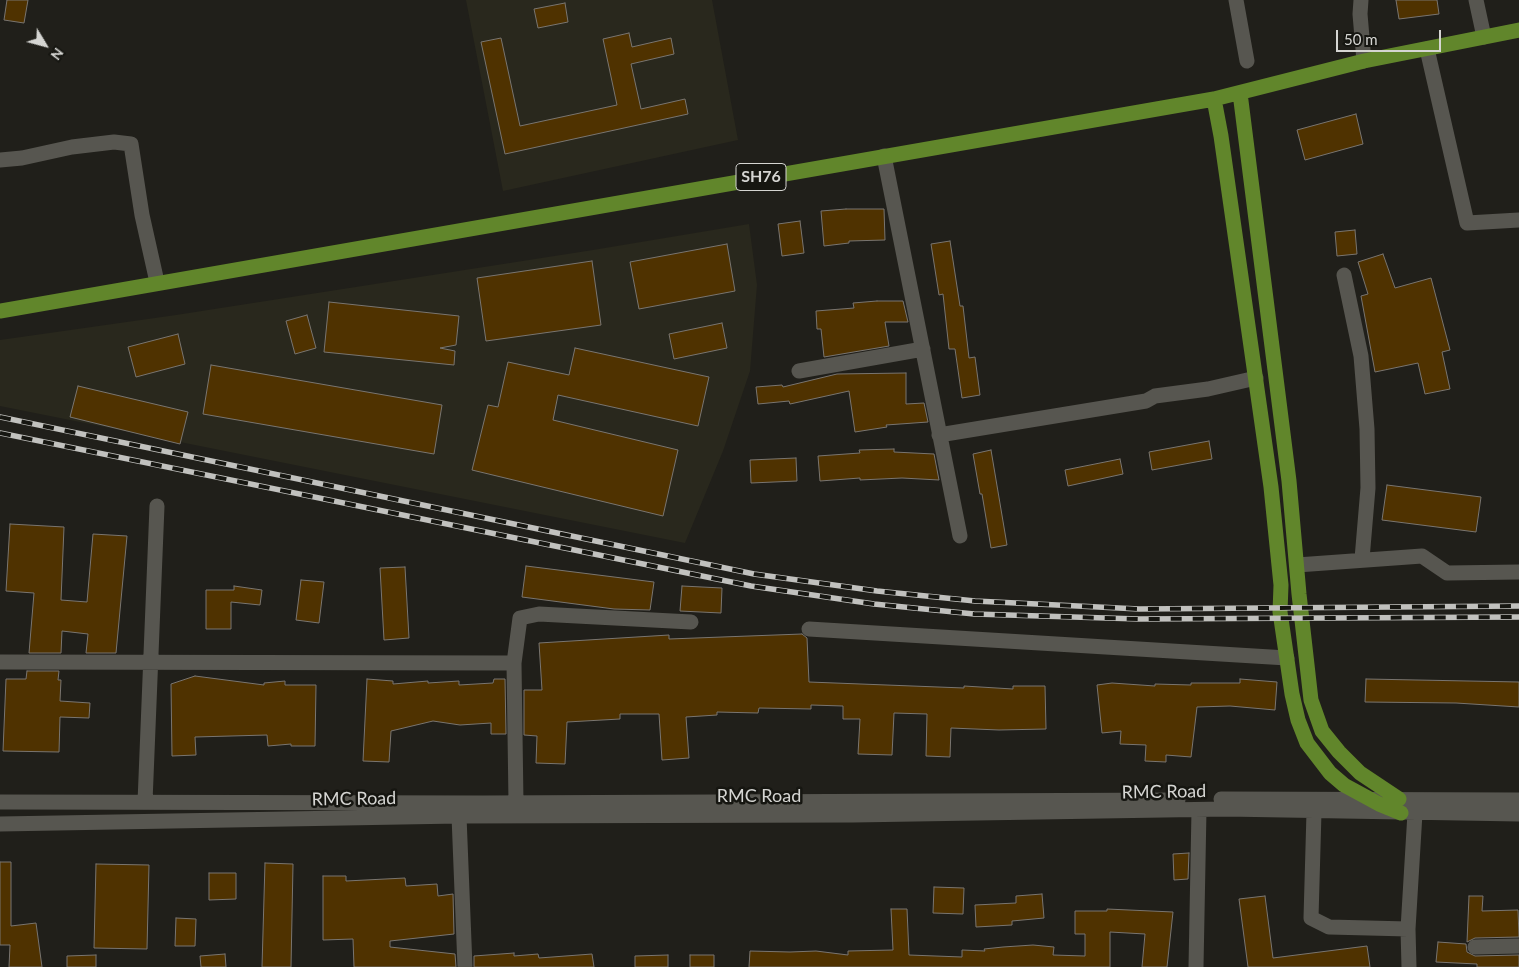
<!DOCTYPE html>
<style>
body{margin:0}
#map{position:relative;width:1519px;height:967px;overflow:hidden;background:#201f1a;font-family:Lato,sans-serif}
canvas{display:block}
.north{position:absolute;left:20px;top:20px;width:50px;height:50px;-webkit-text-stroke:4px #161611;paint-order:stroke;rotate:127deg;font-size:14px;font-weight:700;line-height:20px;text-align:center;color:#d5d5d2}
.north::after{content:'';display:block;margin:auto;width:18px;height:22px;background:#d5d5d2;clip-path:polygon(50% 0,100% 100%,50% 72%,0 100%)}
.scale{position:absolute;left:1336px;top:30px;width:105px;height:22px;box-sizing:border-box;border:2px solid #d5d5d2;border-top:0;padding-left:6px;font-size:15px;line-height:18px;white-space:nowrap;color:#d5d5d2;-webkit-text-stroke:4px #161611;paint-order:stroke}
</style>
<div id="map">
<canvas width="1519" height="967"></canvas>
<div class="north">N</div>
<div class="scale">50 m</div>
</div>
<script>
const ctx = document.querySelector('canvas').getContext('2d');
ctx.lineJoin = 'round';
function fillPath(path, color) { ctx.fillStyle = color; ctx.fill(path, 'evenodd'); }
const toPath = rows => new Path2D(rows.map(r => 'M' + r).join(''));
function trace(path, color, width, dash) { ctx.strokeStyle = color; ctx.lineWidth = width; ctx.lineCap = dash ? 'butt' : 'round'; ctx.setLineDash(dash || []); ctx.stroke(path); }
function write(font, color, halo, rows, align = 'center') {
  ctx.font = font + ' Lato,sans-serif'; ctx.lineWidth = 5; ctx.setLineDash([]); ctx.textBaseline = 'middle'; ctx.strokeStyle = halo; ctx.fillStyle = color; for (const [text, x, y, turn = 0] of rows) {
    ctx.save(); ctx.translate(x, y); ctx.rotate((+turn || 0) * Math.PI / 180); ctx.textAlign = isNaN(turn) ? turn : align; if (halo) ctx.strokeText(text, 0, 0); ctx.fillText(text, 0, 0); ctx.restore();
  }
}
const built = toPath([
 [466,0,712,0,738,140,503,191],
 [749,224,757,285,750,371,723,451,685,543,0,406,0,340,176,315,593,250]
]);
const building = toPath([
 [7,0,28,0,24,23,4,20,7,0],
 [1396,0,1437,0,1439,14,1399,19,1396,0],
 [565,3,568,22,538,28,534,9,565,3],
 [629,33,632,47,671,38,674,54,631,64,641,109,685,99,688,114,505,154,481,42,501,38,520,126,617,105,603,39,629,33],
 [1356,114,1363,144,1305,160,1297,130,1356,114],
 [846,209,884,209,885,240,849,241,849,243,824,246,821,211,846,209],
 [800,221,804,253,782,256,778,224,800,221],
 [1355,230,1357,254,1337,256,1335,232,1355,230],
 [950,241,960,306,963,306,969,358,975,357,980,395,962,398,955,349,949,349,943,294,939,295,931,244,950,241],
 [727,244,735,291,639,309,630,262,727,244],
 [1383,254,1395,288,1431,278,1450,350,1442,352,1450,389,1425,394,1418,363,1375,372,1361,296,1368,294,1358,262,1383,254],
 [592,261,601,325,486,341,477,278,592,261],
 [877,301,903,301,908,322,885,322,889,346,824,357,821,329,817,329,816,311,854,308,853,303,877,301],
 [329,302,459,316,456,345,440,348,455,351,454,365,324,352,329,302],
 [307,315,316,348,295,354,286,321,307,315],
 [722,323,727,348,674,359,669,334,722,323],
 [178,334,185,364,136,377,128,347,178,334],
 [575,348,709,377,698,426,558,395,553,420,678,450,663,516,472,470,488,405,498,407,508,362,569,375,575,348],
 [211,365,442,405,434,454,203,414,211,365],
 [906,373,906,404,924,403,928,422,886,425,887,427,855,432,849,391,790,404,789,401,758,404,756,387,782,385,783,387,837,374,906,373],
 [78,386,188,412,180,444,70,417,78,386],
 [1209,441,1212,459,1152,470,1149,452,1209,441],
 [894,449,894,452,934,454,939,480,902,478,860,480,860,478,820,481,818,456,860,453,859,450,894,449],
 [991,450,1007,545,991,548,982,494,980,494,973,454,991,450],
 [796,458,797,481,751,483,750,460,796,458],
 [1120,459,1123,474,1068,486,1065,470,1120,459],
 [1387,485,1481,497,1476,532,1382,520,1387,485],
 [10,524,64,527,61,600,87,602,93,534,127,536,116,653,86,653,88,634,62,631,61,653,29,653,34,593,6,591,10,524],
 [526,566,654,582,650,610,614,609,522,597,526,566],
 [405,567,409,638,384,640,380,568,405,567],
 [301,580,324,582,319,623,296,620,301,580],
 [234,586,262,590,260,605,231,602,231,629,206,629,206,590,234,590,234,586],
 [682,586,722,588,721,613,680,611,682,586],
 [802,634,807,638,809,682,964,688,964,686,1013,689,1013,686,1045,686,1046,729,999,730,951,728,950,757,926,756,927,714,894,713,892,755,858,754,860,719,843,719,843,706,811,705,811,709,759,708,758,713,717,712,717,715,686,717,689,758,662,760,659,714,620,714,620,719,567,722,565,764,536,763,537,736,524,735,524,690,542,690,539,643,669,635,669,639,802,634],
 [27,671,59,671,58,680,61,680,60,701,90,703,89,718,60,717,59,752,3,751,6,679,26,679,27,671],
 [195,676,264,685,264,683,285,681,285,685,316,685,315,746,291,746,291,744,268,746,267,735,195,737,196,755,172,756,171,684,195,676],
 [367,679,393,681,393,684,428,681,428,683,459,681,459,685,493,683,494,679,505,679,506,734,491,734,491,723,460,725,433,721,391,731,389,762,363,761,367,679],
 [1240,679,1277,682,1275,710,1230,706,1197,707,1191,757,1166,755,1166,762,1145,761,1146,745,1120,744,1121,731,1102,733,1097,685,1112,683,1155,686,1155,684,1191,685,1191,683,1240,683,1240,679],
 [1366,679,1519,682,1519,707,1456,703,1365,702,1366,679],
 [1189,853,1188,879,1174,880,1173,854,1189,853],
 [0,862,11,862,11,926,36,923,42,967,9,967,10,945,0,945,0,862],
 [265,863,293,864,291,967,262,967,265,863],
 [96,864,149,865,147,949,94,948,96,864],
 [209,873,236,873,236,899,209,900,209,873],
 [323,876,346,876,346,881,405,878,406,886,437,884,438,896,453,894,454,934,390,941,390,947,455,954,456,967,354,967,353,939,323,940,323,876],
 [934,887,964,888,963,914,933,913,934,887],
 [1042,894,1044,918,1012,921,1012,925,976,927,975,905,1016,903,1016,896,1042,894],
 [1265,896,1273,958,1367,946,1370,967,1248,967,1239,899,1265,896],
 [1469,896,1483,896,1482,911,1518,910,1519,937,1475,938,1467,942,1469,896],
 [891,909,907,909,909,955,962,957,962,950,985,951,984,949,1003,947,1033,945,1054,947,1053,955,1085,956,1085,934,1075,934,1075,911,1107,911,1107,909,1173,912,1167,967,1142,967,1145,934,1110,932,1110,967,749,967,750,951,790,952,816,951,848,955,848,951,893,950,891,909],
 [176,918,196,919,195,946,175,946,176,918],
 [1438,942,1466,944,1467,952,1475,956,1519,955,1519,967,1477,967,1477,964,1436,962,1438,942],
 [514,953,514,956,538,954,539,958,592,954,594,967,474,967,474,956,514,953],
 [225,954,226,967,201,967,200,956,225,954],
 [96,955,96,967,67,967,67,956,96,955],
 [668,955,668,967,635,967,635,956,668,955],
 [690,955,714,955,714,967,690,967,690,955]
]);
const minor = toPath([
 [1236,0,1247,61],
 [1361,0,1360,14,1364,61],
 [1476,0,1484,37],
 [1427,49,1467,223,1519,220],
 [884,156,960,536],
 [0,160,22,158,72,147,114,142,131,144,142,215,157,282],
 [1344,275,1361,356,1367,429,1368,488,1362,559],
 [799,371,923,349],
 [939,435,1146,401,1155,396,1208,389,1256,378],
 [1297,565,1422,556,1447,573,1519,572],
 [809,629,1287,658],
 [0,662,514,663],
 [1221,799,1519,800],
 [0,802,483,803,1178,800],
 [145,802,157,506],
 [516,803,514,663,520,618,539,614,691,622],
 [1314,812,1311,918,1329,927,1408,929],
 [459,816,465,967],
 [0,824,459,816,853,815,1226,809,1519,814],
 [1475,947,1519,946],
 [1196,967,1199,810],
 [1409,967,1408,929,1415,813]
]);
const major = toPath([
 [1240,93,1289,481,1299,594,1311,700,1322,731,1339,752,1360,773,1399,799],
 [1214,99,1221,136,1271,487,1281,585,1280,612,1292,694,1298,720,1307,743,1330,773,1344,785,1379,804,1401,813],
 [0,311,1214,99,1364,61,1519,30]
]);
const rail = toPath([
 [0,417,754,574,877,591,975,601,1139,609,1519,606],
 [0,433,751,586,874,604,974,614,1139,619,1519,617]
]);
const shields = [
 [761,177,50]
];
const shieldNames = [
 ["SH76",761,177]
];
const streetNames = [
 ["RMC Road",1164,792,-1],
 ["RMC Road",759,796],
 ["RMC Road",354,799,-1]
];
fillPath(built, '#29281d');
fillPath(building, '#4f3200');
trace(building, '#797570', 1);
trace(minor, '#575650', 15);
trace(major, '#61862b', 15);
trace(rail, '#c1c1be', 5.5);
trace(rail, '#161611', 4, [11]);
for (const [x, y, w] of shields) { const box = new Path2D(); box.roundRect(x - w / 2, y - 13.5, w, 27, 4); ctx.fillStyle = '#161611'; ctx.fill(box); trace(box, '#d5d5d2', 1); }
write('bold 16px', '#d5d5d2', null, shieldNames);
write('18px', '#d5d5d2', '#161611', streetNames);
</script>
